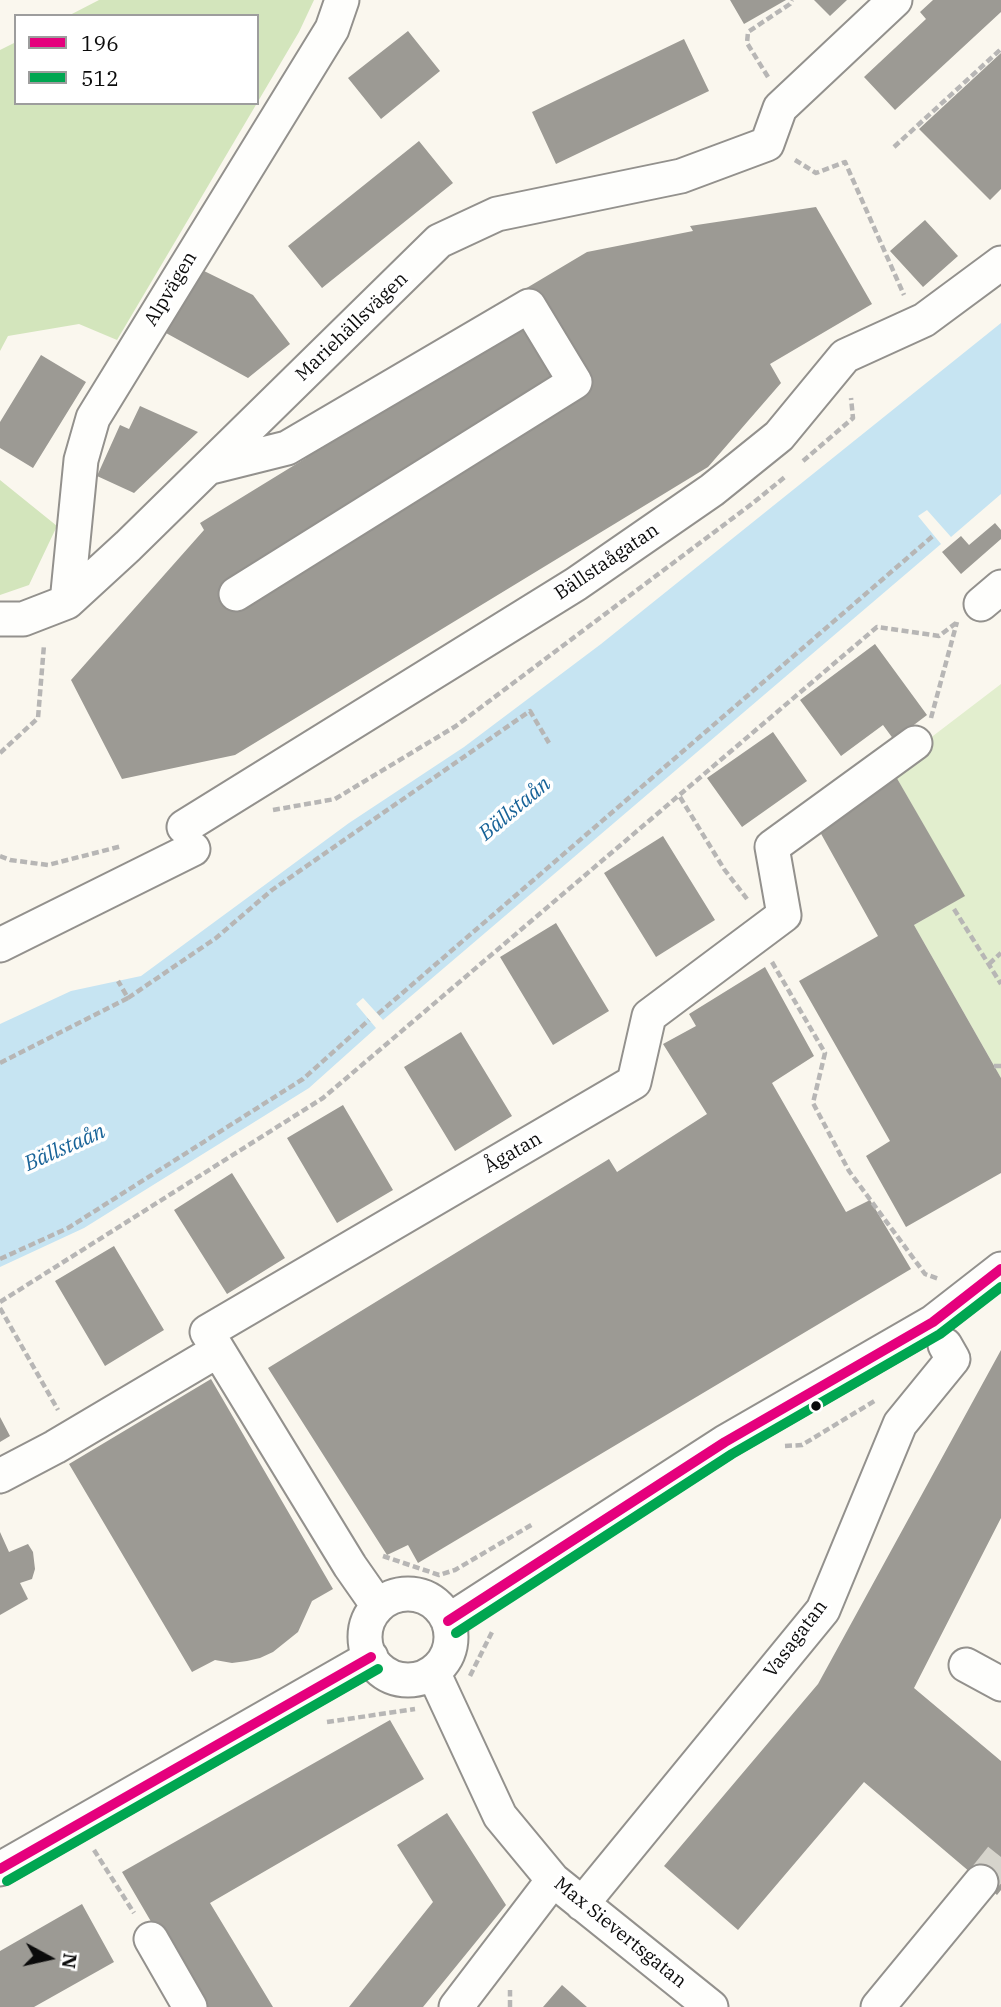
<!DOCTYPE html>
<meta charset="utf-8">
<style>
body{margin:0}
#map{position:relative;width:1001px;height:2007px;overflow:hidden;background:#faf7ee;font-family:"IBM Plex Serif",serif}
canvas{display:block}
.legend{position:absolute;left:14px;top:14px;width:245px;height:91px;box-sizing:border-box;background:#fff;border:2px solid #9d9d9d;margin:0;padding:9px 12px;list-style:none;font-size:21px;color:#0b0b0b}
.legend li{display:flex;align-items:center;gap:14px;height:35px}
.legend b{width:35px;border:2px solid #9d9d9d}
.north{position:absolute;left:14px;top:1923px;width:70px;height:70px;-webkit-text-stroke:5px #fff;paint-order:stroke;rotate:98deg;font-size:19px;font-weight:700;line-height:28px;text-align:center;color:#0b0b0b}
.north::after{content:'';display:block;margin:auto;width:24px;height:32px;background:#0b0b0b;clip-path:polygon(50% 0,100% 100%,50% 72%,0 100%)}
</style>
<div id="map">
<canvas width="1001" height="2007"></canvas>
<ul class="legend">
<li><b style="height:9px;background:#e5007d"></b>196</li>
<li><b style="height:9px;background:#00a651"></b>512</li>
</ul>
<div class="north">N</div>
</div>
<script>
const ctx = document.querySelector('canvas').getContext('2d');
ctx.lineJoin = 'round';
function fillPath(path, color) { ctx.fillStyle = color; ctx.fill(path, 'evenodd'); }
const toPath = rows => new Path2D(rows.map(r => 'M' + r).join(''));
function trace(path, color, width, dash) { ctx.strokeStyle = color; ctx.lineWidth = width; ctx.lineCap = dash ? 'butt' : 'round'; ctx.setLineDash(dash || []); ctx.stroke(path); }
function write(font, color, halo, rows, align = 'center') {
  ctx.font = font + ' "IBM Plex Serif",serif'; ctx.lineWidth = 7; ctx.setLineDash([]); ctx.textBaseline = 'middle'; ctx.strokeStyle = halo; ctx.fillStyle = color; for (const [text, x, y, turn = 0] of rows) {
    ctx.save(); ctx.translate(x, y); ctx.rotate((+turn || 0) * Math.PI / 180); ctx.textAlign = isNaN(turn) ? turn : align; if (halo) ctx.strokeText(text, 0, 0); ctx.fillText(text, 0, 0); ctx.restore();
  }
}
const green = toPath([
 [1001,684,1001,1078,914,925,964,896,891,768]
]);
const forest = toPath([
 [99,0,314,0,299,32,117,340,79,324,8,336,0,351,0,50,16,42,16,103,257,103,257,16,68,16],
 [0,480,57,526,29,585,0,595]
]);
const water = toPath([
 [1001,323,1001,494,951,537,927,510,918,516,941,544,383,1020,363,998,356,1004,376,1028,309,1088,84,1228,0,1267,0,1024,71,991,141,976,349,823,464,747,601,644]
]);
const building = toPath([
 [730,0,786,0,744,24],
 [814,0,847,0,830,16],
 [933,0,1001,0,1001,12,895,110,864,77,926,19,920,12],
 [408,31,440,71,381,119,348,78],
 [684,39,709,91,556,164,532,112],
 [1001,53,1001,189,990,200,919,129],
 [419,141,453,183,322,288,288,246],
 [816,207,872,304,770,364,781,383,708,467,235,755,122,779,71,680,204,530,200,523,306,458,290,429,587,252,693,231,690,226],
 [925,220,958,256,923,287,890,251],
 [200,269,253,295,290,344,248,378,166,333],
 [41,355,86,382,33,468,0,448,0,422],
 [140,406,198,432,134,493,97,476,120,425,129,429],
 [995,523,1001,530,1001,539,961,574,942,552,961,536,969,545],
 [875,644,927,715,894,740,883,725,841,756,800,700],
 [773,732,807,781,742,827,707,778],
 [891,768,965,896,914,925,1001,1078,1001,1173,906,1227,866,1156,890,1141,799,981,878,936,815,823],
 [663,836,715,920,656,957,604,873],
 [556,923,609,1011,553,1045,500,957],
 [765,967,814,1056,772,1083,846,1212,870,1200,911,1269,418,1563,408,1545,387,1555,268,1368,609,1159,617,1172,707,1114,663,1044,696,1026,689,1014],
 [461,1032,512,1116,455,1151,404,1067],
 [343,1105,393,1190,337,1223,287,1138],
 [232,1173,285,1258,227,1294,174,1210],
 [114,1246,164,1330,105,1366,55,1281],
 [1001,1350,1001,1518,914,1688,1001,1761,1001,1890,997,1895,864,1782,738,1930,664,1866,818,1684],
 [211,1379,333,1589,312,1601,298,1632,273,1652,260,1658,247,1661,232,1663,215,1660,192,1672,69,1464],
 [0,1417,10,1436,0,1442],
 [0,1532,9,1552,28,1544,33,1552,35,1569,32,1579,20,1583,28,1599,0,1615],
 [390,1720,424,1779,210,1903,273,2007,201,2007,122,1872],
 [447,1813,506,1905,423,2007,349,2007,433,1902,397,1845],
 [82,1904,114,1962,34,2007,0,2007,0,1951],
 [562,1985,587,2007,543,2007]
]);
const minorTunnel = toPath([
 [981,1882,1001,1857]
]);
const path = toPath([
 [768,77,747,43,748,32,790,4,792,0],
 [894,147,1001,49],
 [795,160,816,173,845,162,904,295],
 [803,461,853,418,851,398],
 [931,718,957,622],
 [0,753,38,718,44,645],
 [680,797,724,869,747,899],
 [273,810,335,799,456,726,753,503,786,476],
 [0,856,10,860,48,865,122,846],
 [954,909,1001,984],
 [772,962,825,1053,813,1103,849,1171,925,1274,939,1279],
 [989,964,1001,953],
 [128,998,216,938,272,890,530,711,549,743],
 [378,1014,934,535],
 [0,1063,128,998,118,981],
 [994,1066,1001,1066],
 [0,1259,68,1228,303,1079,369,1020],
 [0,1302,323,1098,877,627,939,636,956,623],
 [0,1308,58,1410],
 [785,1446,802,1445,876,1400],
 [383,1556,439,1575,455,1570,533,1524],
 [470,1676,493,1630],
 [327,1722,415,1709],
 [94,1850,134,1913],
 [510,2007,510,1990]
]);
const minor = toPath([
 [211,467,287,448,529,306,575,382,236,594],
 [67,602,81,460,93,418,332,29,342,0],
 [981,604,1001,587],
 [0,619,23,619,67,602,128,546,439,241,497,214,681,176,767,144,780,108,895,0],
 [184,827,576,584,712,490,779,436,845,356,924,320,1001,263],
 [0,945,193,849],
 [0,1476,55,1447,217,1351],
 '365 1637a43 43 0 1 1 86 0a43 43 0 1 1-86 0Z',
 [378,1606,350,1566,207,1332,634,1082,649,1016,784,915,772,847,915,743],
 [448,1621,725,1442,933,1322,1001,1269],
 [966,1665,1001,1684],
 [433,1672,500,1816,553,1880,711,2007],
 [0,1869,371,1657],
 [582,1904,823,1610,900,1424,953,1359,945,1345],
 [151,1939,190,2007],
 [456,2007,553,1880],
 [878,2007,981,1882]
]);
const bus1 = toPath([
 [448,1621,725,1442,933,1322,1001,1269],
 [0,1869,371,1657]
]);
const bus2 = toPath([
 [456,1633,732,1454,940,1334,1001,1287],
 [7,1881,378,1669]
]);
const markers = [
 [816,1406,6,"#0b0b0b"]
];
const streetNames = [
 ["Alpvägen",171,289,-59],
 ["Mariehällsvägen",352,327,-44],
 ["Bällstaågatan",607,562,-34],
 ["Ågatan",513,1153,-30],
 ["Vasagatan",796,1639,-53],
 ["Max Sievertsgatan",620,1933,39]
];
const waterNames = [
 ["Bällstaån",515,809,-40],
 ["Bällstaån",65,1148,-24]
];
fillPath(green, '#e2eece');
fillPath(forest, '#d3e5bc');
fillPath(water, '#c6e4f2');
fillPath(building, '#9c9a94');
trace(minorTunnel, '#d6d4cc', 33, [33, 17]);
trace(minor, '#93918d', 37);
trace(path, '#b7b6b5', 4.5, [7, 3.5]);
trace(minor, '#fefefc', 33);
trace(bus1, '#e5007d', 10);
trace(bus2, '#00a651', 10);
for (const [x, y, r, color] of markers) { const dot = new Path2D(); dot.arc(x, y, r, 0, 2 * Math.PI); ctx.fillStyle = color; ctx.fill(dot); trace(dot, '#fff', 2.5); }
write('19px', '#0b0b0b', '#fff', streetNames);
write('italic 21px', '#186398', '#fff', waterNames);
</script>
